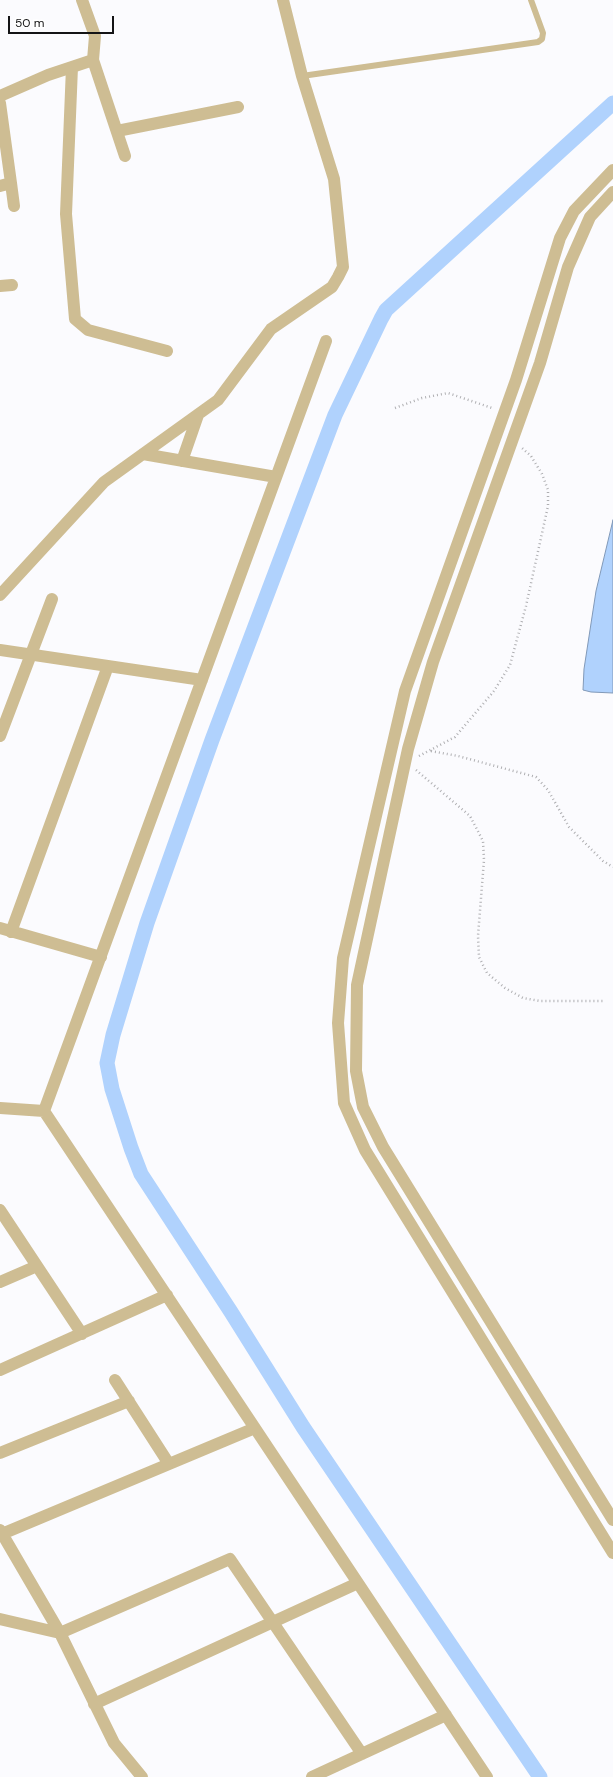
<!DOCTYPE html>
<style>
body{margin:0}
#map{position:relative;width:613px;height:1777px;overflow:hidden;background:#fbfbfe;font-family:"DM Sans",sans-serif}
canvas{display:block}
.scale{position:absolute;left:8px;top:16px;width:106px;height:18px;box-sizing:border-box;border:2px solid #141416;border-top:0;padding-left:5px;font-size:12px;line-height:14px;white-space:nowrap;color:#141416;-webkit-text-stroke:3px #fff;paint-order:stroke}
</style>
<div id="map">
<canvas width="613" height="1777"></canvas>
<div class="scale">50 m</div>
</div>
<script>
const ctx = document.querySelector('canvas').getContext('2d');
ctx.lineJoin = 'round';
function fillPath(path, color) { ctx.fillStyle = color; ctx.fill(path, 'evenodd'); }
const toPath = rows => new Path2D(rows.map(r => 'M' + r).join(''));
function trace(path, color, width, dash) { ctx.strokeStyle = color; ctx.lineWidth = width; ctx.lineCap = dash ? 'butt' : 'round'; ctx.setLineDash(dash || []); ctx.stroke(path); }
const water = toPath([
 [613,520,613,693,591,692,583,690,584,669,596,591,613,520]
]);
const canal = toPath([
 [540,1777,303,1427,231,1312,141,1174,131,1148,112,1089,107,1063,113,1035,147,923,212,740,335,415,381,319,386,310,613,103]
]);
const path = toPath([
 [395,408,422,398,448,393,492,408],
 [431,751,458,756,536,777,548,790,569,827,603,861,613,867],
 [419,756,455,737,494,691,510,665,526,606,548,506,548,490,542,474,531,456,522,448],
 [416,770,470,816,483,841,484,860,478,936,479,957,487,973,505,988,523,998,540,1001,603,1001]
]);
const service = toPath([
 [302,76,538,42,542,39,543,33,531,0]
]);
const minor = toPath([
 [82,0,95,36,93,60,125,156],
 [72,67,66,214,75,319,88,330,167,351],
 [0,96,48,75,93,60],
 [0,103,11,183],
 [117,131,238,107],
 [613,170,574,211,560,238,516,380,405,691,343,958,338,1023,344,1103,365,1150,613,1553],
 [0,186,11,183,14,206],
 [613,192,590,217,568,267,540,363,433,662,408,749,357,985,356,1071,363,1107,383,1147,613,1520],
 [0,286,12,285],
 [326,341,44,1111,487,1777],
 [143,454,276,477],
 [182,461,198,415],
 [0,595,104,482,218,400,271,329,332,287,338,277,343,267,334,179,302,76,283,0],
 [0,650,202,680],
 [0,736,52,599],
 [0,928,101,957],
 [11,932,108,666],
 [0,1108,44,1111],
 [0,1210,82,1334],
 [0,1282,37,1266],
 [0,1370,167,1295],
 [115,1380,169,1464],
 [0,1453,129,1401],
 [0,1530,60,1633,114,1743,142,1777],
 [2,1534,255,1428],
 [0,1619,60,1633,230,1559,362,1754],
 [94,1704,358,1583],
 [312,1777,446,1715]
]);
fillPath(water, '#b0d2fd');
trace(water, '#8199b8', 1);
trace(canal, '#b0d2fd', 15);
trace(path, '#afafb2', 2.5, [1, 3]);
trace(service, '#cebd93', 6);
trace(minor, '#cebd93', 12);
</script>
